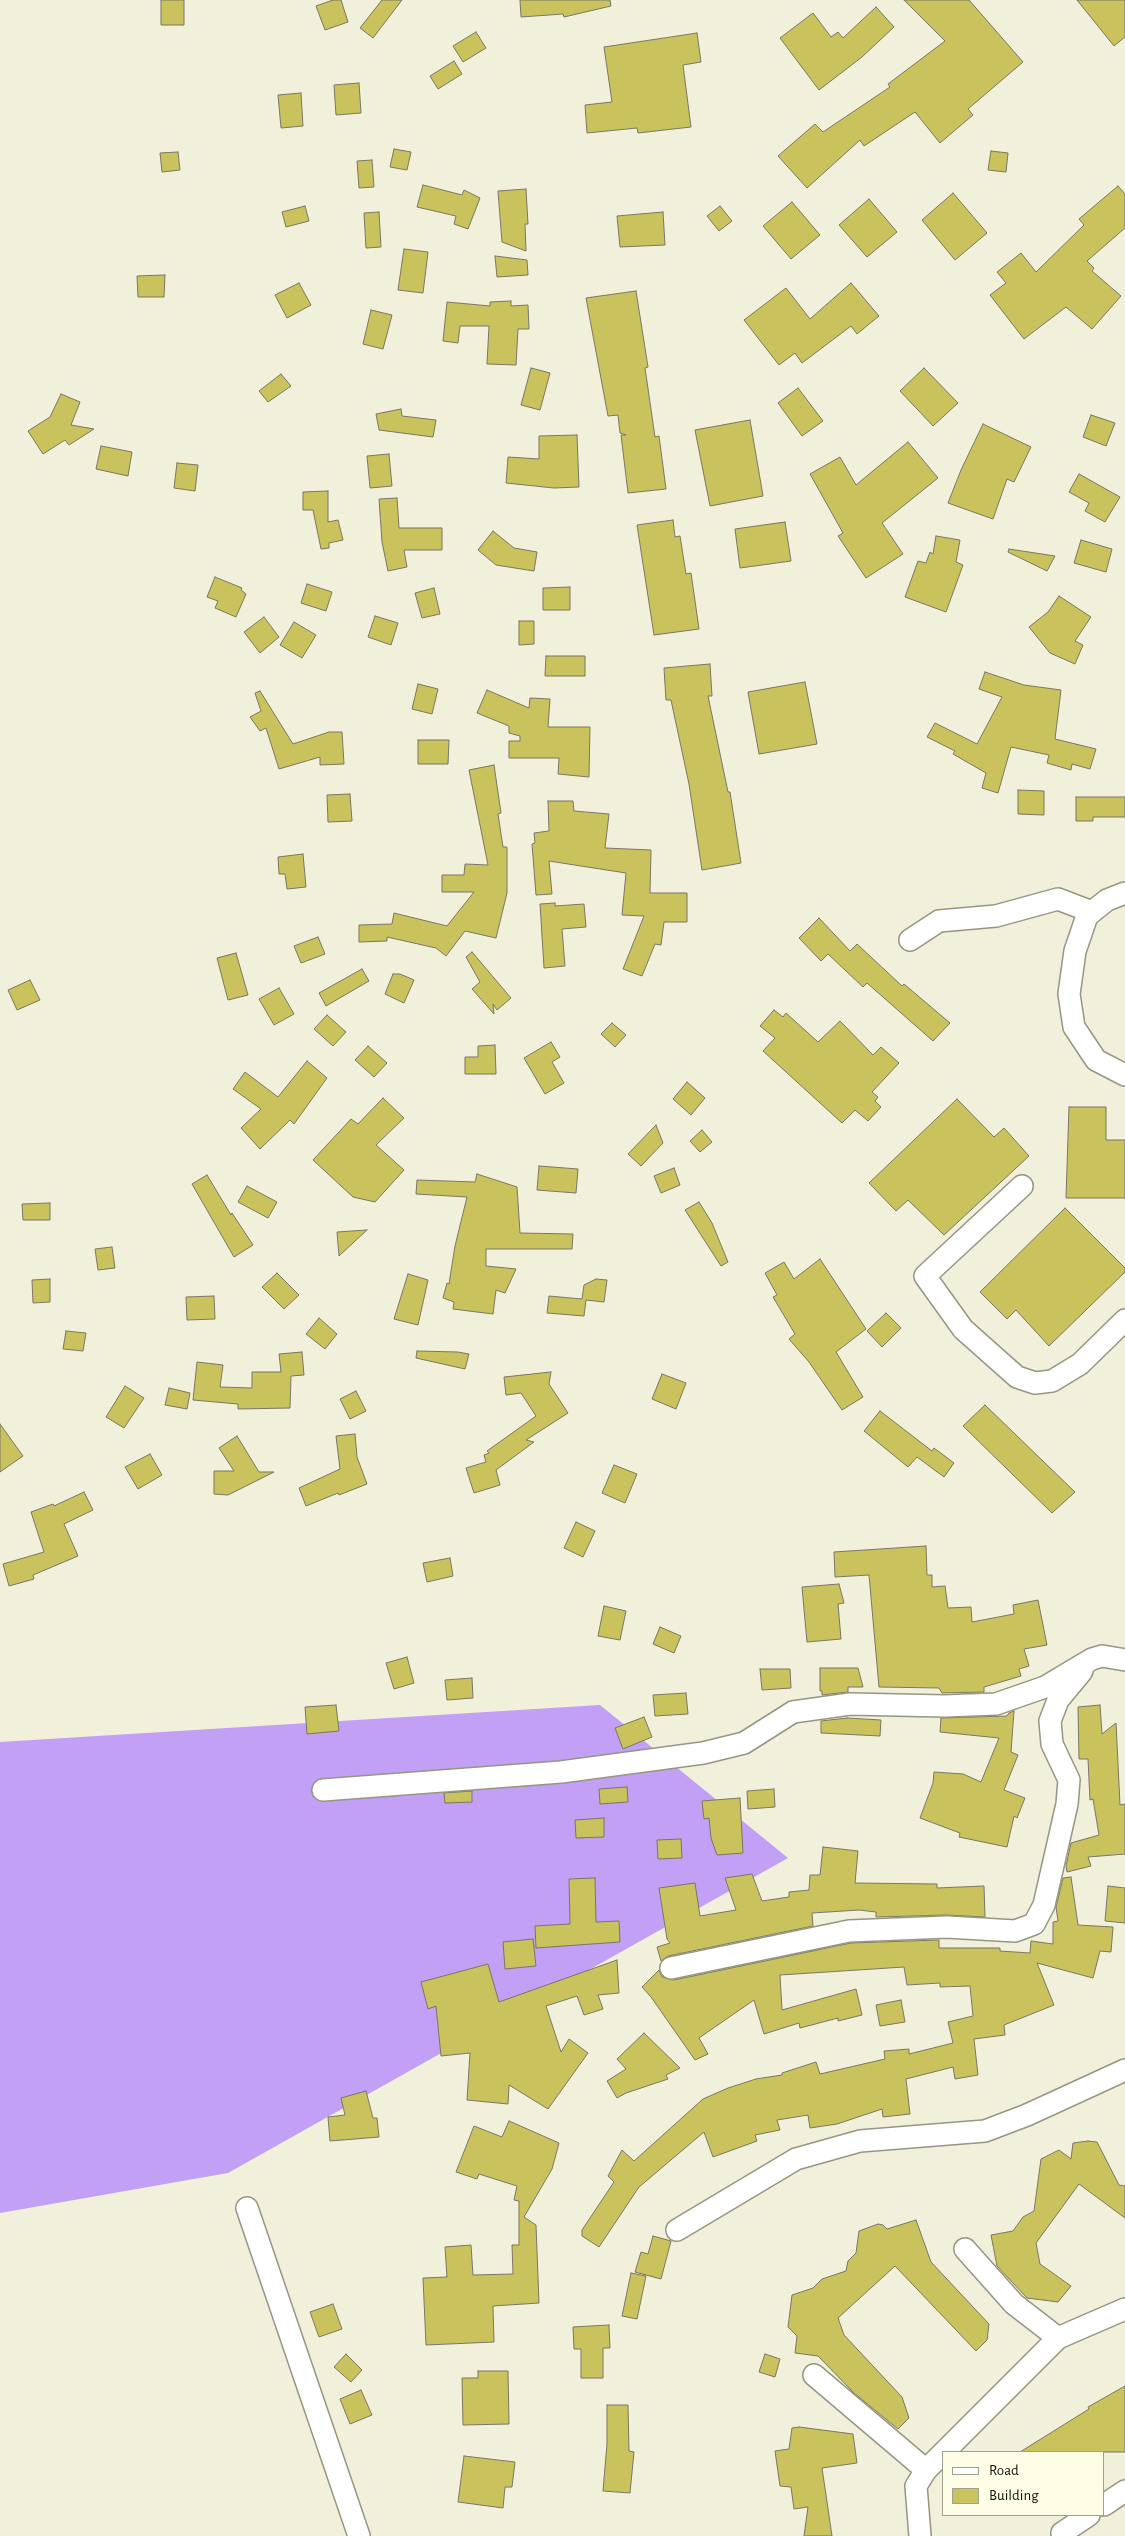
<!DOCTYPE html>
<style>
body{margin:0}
#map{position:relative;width:1125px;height:2536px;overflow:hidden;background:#f1f0da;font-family:"Alegreya Sans",sans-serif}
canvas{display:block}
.legend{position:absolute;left:942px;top:2451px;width:162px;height:65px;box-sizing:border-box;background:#fefee7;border:1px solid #a0a08f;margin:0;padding:6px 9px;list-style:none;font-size:15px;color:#14140c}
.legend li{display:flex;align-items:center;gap:10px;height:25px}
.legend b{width:25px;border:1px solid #a0a08f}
</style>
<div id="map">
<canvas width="1125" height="2536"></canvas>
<ul class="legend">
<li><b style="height:6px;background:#fff"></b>Road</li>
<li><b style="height:14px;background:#cac35d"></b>Building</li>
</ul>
</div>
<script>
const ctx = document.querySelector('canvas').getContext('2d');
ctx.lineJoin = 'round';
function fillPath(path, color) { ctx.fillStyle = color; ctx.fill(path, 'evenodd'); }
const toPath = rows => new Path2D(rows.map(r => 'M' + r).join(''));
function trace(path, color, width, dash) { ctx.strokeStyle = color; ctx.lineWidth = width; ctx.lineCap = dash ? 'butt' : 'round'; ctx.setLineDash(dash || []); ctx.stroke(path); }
const forest = toPath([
 [600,1705,788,1858,228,2173,0,2213,0,1742]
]);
const building = toPath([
 [161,0,184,0,184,25,161,25,161,0],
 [333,0,341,0,348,22,325,30,316,6,333,0],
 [382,0,402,0,373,38,360,28,382,0],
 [520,0,610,0,611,6,564,17,563,14,521,17,520,0],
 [904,0,969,0,1023,62,968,109,973,115,940,143,915,112,864,146,860,140,807,188,778,156,815,124,823,132,890,87,888,84,945,41,904,0],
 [1077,0,1125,0,1125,37,1114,46,1077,0],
 [876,7,894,27,862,57,819,90,780,38,813,13,831,37,838,32,843,38,876,7],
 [476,32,486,48,463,62,453,46,476,32],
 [697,33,701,62,683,65,691,127,638,133,637,128,587,133,585,105,612,102,604,47,697,33],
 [454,61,462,74,438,89,430,76,454,61],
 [359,83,361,113,336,115,334,85,359,83],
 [301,93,303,126,281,128,278,95,301,93],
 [394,149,411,152,407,170,390,167,394,149],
 [991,151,1008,153,1006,172,988,170,991,151],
 [178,152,180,170,162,172,160,153,178,152],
 [372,160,374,187,359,188,357,161,372,160],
 [423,185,462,195,464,190,480,198,468,229,454,224,456,216,417,207,423,185],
 [1118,186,1125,194,1125,228,1087,261,1094,268,1092,271,1121,296,1092,329,1066,307,1024,339,990,295,1006,283,997,272,1021,253,1036,272,1084,225,1079,219,1118,186],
 [526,189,528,224,525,224,526,251,502,242,498,191,526,189],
 [953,193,987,233,955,260,922,220,953,193],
 [869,199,897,232,867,257,839,225,869,199],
 [792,202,820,235,791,259,763,226,792,202],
 [305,206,309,221,286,227,282,212,305,206],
 [720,206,732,221,719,231,707,216,720,206],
 [379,212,381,247,366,248,364,213,379,212],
 [663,212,665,245,620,247,617,216,663,212],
 [404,249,428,252,423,293,398,290,404,249],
 [495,256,527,260,528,275,497,277,495,256],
 [165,275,164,297,138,297,137,276,165,275],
 [299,283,311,305,287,318,275,295,299,283],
 [851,283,879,316,857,334,851,326,802,363,795,353,779,365,744,320,786,288,810,319,851,283],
 [636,291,648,367,645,368,655,437,659,436,666,489,628,493,621,435,626,435,620,433,618,415,608,416,586,298,636,291],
 [511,301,511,306,528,305,529,329,518,329,516,365,487,364,489,326,460,326,458,343,443,341,447,302,490,306,490,302,511,301],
 [371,310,392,315,383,349,363,344,371,310],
 [531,368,550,373,540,410,521,405,531,368],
 [924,368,958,403,933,426,900,391,924,368],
 [281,374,291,386,268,402,259,391,281,374],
 [798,388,823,421,802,436,778,403,798,388],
 [61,394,80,402,71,425,94,429,69,445,65,440,43,454,28,431,50,417,61,394],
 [401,409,402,416,436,420,433,437,379,430,376,414,401,409],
 [1091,415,1115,423,1106,446,1083,437,1091,415],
 [750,420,763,496,710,506,695,430,750,420],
 [983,424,1031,447,1014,482,1007,479,993,519,948,503,961,470,983,424],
 [577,435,579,487,554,488,506,483,508,457,539,459,539,436,577,435],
 [908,442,938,478,882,523,903,554,866,578,838,536,843,533,810,474,840,457,856,485,908,442],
 [101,446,132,452,128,476,96,469,101,446],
 [389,454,392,486,370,488,367,456,389,454],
 [177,463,198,465,195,491,174,488,177,463],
 [1079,474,1120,497,1105,522,1085,511,1089,503,1069,492,1079,474],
 [328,491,328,522,338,520,343,540,329,543,329,548,321,549,313,510,303,510,303,492,328,491],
 [397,498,399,528,442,528,442,550,404,550,407,567,388,571,382,542,379,499,397,498],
 [673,520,675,537,680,536,686,574,691,573,699,629,654,635,637,525,673,520],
 [785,522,791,561,740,568,735,529,785,522],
 [493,531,514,548,537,552,534,571,496,565,478,550,493,531],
 [936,536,960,540,956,562,963,565,946,612,905,597,918,561,926,563,930,552,933,554,936,536],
 [1081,540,1112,549,1106,572,1074,563,1081,540],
 [1009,549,1055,556,1047,571,1008,552,1009,549],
 [215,577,242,588,241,590,246,594,236,617,215,608,218,601,207,597,215,577],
 [307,584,332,592,326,611,301,603,307,584],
 [570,587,570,610,543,610,543,588,570,587],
 [434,588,440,614,422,618,415,593,434,588],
 [1059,596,1091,617,1075,641,1083,645,1075,664,1050,653,1029,627,1048,612,1059,596],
 [375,616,398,623,391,645,368,637,375,616],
 [264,617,279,637,260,653,244,632,264,617],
 [519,621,534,621,534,644,519,645,519,621],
 [294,622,316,635,302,658,280,645,294,622],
 [546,656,585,656,585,676,545,676,546,656],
 [710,664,712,696,708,696,728,792,730,792,741,863,702,870,689,784,671,700,666,700,664,668,710,664],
 [985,672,1024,685,1061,690,1055,739,1096,749,1090,769,1072,764,1071,770,1047,763,1049,755,1011,747,998,793,982,788,986,773,953,754,955,751,927,737,935,723,977,744,1002,697,979,689,985,672],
 [805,682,817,744,759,754,748,692,805,682],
 [418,684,438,689,432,714,412,709,418,684],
 [487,690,529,708,530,698,550,699,548,727,590,727,589,777,558,774,559,758,509,758,509,741,520,741,520,736,509,733,509,726,477,713,487,690],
 [260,691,293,744,329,732,342,732,344,764,320,765,320,757,279,769,266,728,260,731,250,717,261,711,255,693,260,691],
 [418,740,449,740,448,764,418,764,418,740],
 [494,765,501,813,498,814,503,847,507,847,507,893,496,938,465,931,446,956,436,948,387,937,387,941,359,942,359,925,392,924,394,913,447,926,474,892,442,892,442,875,464,875,465,864,488,865,469,770,494,765],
 [1018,790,1044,791,1044,815,1018,814,1018,790],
 [350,794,352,821,328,822,327,795,350,794],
 [1076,797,1125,797,1125,817,1093,817,1093,821,1076,821,1076,797],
 [548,801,573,801,574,811,609,814,605,848,651,850,650,893,687,893,687,922,664,922,661,945,655,944,642,976,623,969,644,916,622,915,626,873,549,861,552,894,536,895,532,844,535,843,534,833,549,831,548,801],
 [303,854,306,887,287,889,285,874,279,874,278,857,303,854],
 [555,903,555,906,584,904,586,927,562,929,565,966,544,968,540,904,555,903],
 [819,918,850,951,857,944,902,986,904,984,950,1023,933,1041,867,983,863,987,828,954,821,961,799,938,819,918],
 [318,937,325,954,301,963,294,946,318,937],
 [472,952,511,998,497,1010,493,1004,494,1014,472,989,480,982,466,957,472,952],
 [236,953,248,995,228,1000,217,958,236,953],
 [362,969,369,981,326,1006,319,993,362,969],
 [393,974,400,974,414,980,404,1003,385,994,393,974],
 [30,980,40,1000,17,1010,8,990,30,980],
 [279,988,294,1014,274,1025,259,999,279,988],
 [774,1010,783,1017,786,1013,818,1042,840,1021,873,1055,881,1047,899,1063,872,1092,878,1097,875,1101,881,1107,868,1121,855,1110,842,1123,763,1051,775,1038,760,1026,774,1010],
 [327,1015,346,1032,333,1046,314,1029,327,1015],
 [612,1023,626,1035,615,1047,601,1034,612,1023],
 [551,1042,560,1057,552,1062,564,1083,545,1094,524,1058,551,1042],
 [495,1045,496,1074,465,1074,465,1057,478,1057,478,1046,495,1045],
 [368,1046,387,1063,374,1077,355,1060,368,1046],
 [307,1061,327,1078,294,1124,290,1120,260,1149,241,1128,261,1109,233,1089,245,1072,278,1097,307,1061],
 [687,1082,705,1098,691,1115,673,1099,687,1082],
 [383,1098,404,1118,376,1145,404,1170,375,1202,353,1197,313,1160,351,1119,358,1124,383,1098],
 [957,1099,994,1137,1004,1128,1029,1156,944,1235,908,1200,896,1211,869,1183,957,1099],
 [1069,1107,1106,1107,1106,1140,1125,1140,1125,1198,1066,1198,1069,1107],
 [656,1125,663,1143,641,1166,628,1154,656,1125],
 [702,1130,712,1142,700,1152,690,1141,702,1130],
 [539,1166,578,1169,576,1193,537,1190,539,1166],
 [674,1168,680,1185,661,1193,654,1176,674,1168],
 [477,1174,517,1187,520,1233,573,1234,572,1249,486,1249,486,1266,516,1269,505,1293,496,1290,493,1314,453,1309,454,1302,443,1298,447,1283,449,1284,455,1246,467,1197,416,1194,417,1180,475,1182,477,1174],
 [207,1175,231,1215,232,1213,253,1245,234,1257,192,1184,207,1175],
 [247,1186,277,1202,268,1218,238,1202,247,1186],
 [699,1202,712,1223,728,1262,721,1266,685,1210,699,1202],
 [50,1203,50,1220,23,1220,22,1204,50,1203],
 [1065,1208,1125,1268,1125,1272,1049,1346,1016,1310,1007,1319,980,1292,1065,1208],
 [367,1230,339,1256,337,1232,367,1230],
 [112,1247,115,1268,98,1270,95,1249,112,1247],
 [820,1259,866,1329,836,1352,863,1397,842,1410,809,1362,789,1339,795,1334,773,1297,777,1295,765,1273,784,1262,794,1279,820,1259],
 [277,1273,299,1295,284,1309,262,1287,277,1273],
 [408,1274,428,1280,418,1325,394,1319,408,1274],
 [50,1279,50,1302,33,1303,32,1280,50,1279],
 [596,1279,607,1280,604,1302,586,1300,584,1316,547,1313,549,1296,582,1299,584,1285,596,1279],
 [214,1296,215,1319,187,1320,186,1297,214,1296],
 [886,1313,901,1328,882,1347,867,1331,886,1313],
 [319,1318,337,1334,325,1349,306,1334,319,1318],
 [66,1331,86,1333,83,1351,63,1349,66,1331],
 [417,1351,458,1352,469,1354,465,1369,416,1358,417,1351],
 [302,1352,304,1375,291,1376,290,1408,238,1409,238,1404,193,1400,197,1362,223,1365,220,1387,252,1388,252,1372,281,1372,279,1354,302,1352],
 [551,1372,549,1384,568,1413,526,1440,534,1442,496,1470,500,1485,474,1493,466,1468,486,1462,484,1455,489,1453,487,1451,536,1416,521,1393,506,1395,504,1377,551,1372],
 [662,1374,686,1383,676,1409,652,1399,662,1374],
 [125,1386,144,1398,124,1428,106,1417,125,1386],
 [169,1388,190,1393,187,1409,165,1405,169,1388],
 [356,1391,366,1411,350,1419,340,1399,356,1391],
 [985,1405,1075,1492,1052,1513,963,1426,985,1405],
 [880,1411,932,1451,934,1448,954,1463,944,1477,917,1457,908,1467,864,1431,880,1411],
 [0,1424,23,1456,0,1472,0,1424],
 [355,1434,357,1457,367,1484,339,1495,338,1493,306,1506,299,1488,340,1469,336,1436,355,1434],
 [237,1436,259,1472,274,1472,228,1495,214,1494,214,1471,234,1471,219,1448,237,1436],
 [150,1454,162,1475,138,1489,125,1467,150,1454],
 [614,1465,637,1474,625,1503,602,1493,614,1465],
 [84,1492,93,1510,64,1524,78,1556,33,1575,34,1579,9,1586,3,1564,44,1552,31,1512,53,1504,54,1506,84,1492],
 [576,1522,595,1531,583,1557,564,1548,576,1522],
 [926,1546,927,1575,932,1575,932,1587,945,1586,948,1608,971,1607,972,1622,1014,1614,1013,1605,1038,1600,1047,1645,1024,1649,1029,1666,1019,1669,1021,1676,984,1687,984,1692,942,1693,939,1688,879,1687,869,1575,835,1577,834,1552,926,1546],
 [450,1558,453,1576,427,1582,423,1563,450,1558],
 [839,1584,844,1603,838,1604,841,1639,807,1642,802,1587,839,1584],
 [604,1606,626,1611,620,1640,598,1636,604,1606],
 [660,1627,681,1636,674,1653,653,1644,660,1627],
 [407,1657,414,1683,394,1689,386,1663,407,1657],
 [820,1668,858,1668,863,1687,848,1687,848,1692,822,1695,822,1691,820,1691,820,1668],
 [760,1669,790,1669,791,1688,762,1690,760,1669],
 [472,1678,473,1698,447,1700,445,1680,472,1678],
 [686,1693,688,1714,655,1716,653,1695,686,1693],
 [336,1705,339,1731,307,1734,305,1707,336,1705],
 [1100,1705,1102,1734,1116,1723,1120,1805,1125,1804,1125,1854,1088,1857,1091,1866,1067,1872,1066,1866,1071,1843,1099,1835,1093,1799,1090,1800,1088,1759,1079,1759,1078,1707,1100,1705],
 [1014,1711,1011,1752,1018,1755,1004,1790,1025,1798,1017,1818,1014,1816,1007,1847,959,1837,960,1833,920,1818,933,1783,934,1772,963,1774,981,1782,999,1738,940,1732,941,1718,1007,1716,1009,1713,1014,1711],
 [644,1717,652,1737,623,1749,615,1728,644,1717],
 [847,1718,881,1720,880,1736,821,1733,821,1721,847,1718],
 [627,1787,628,1802,600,1804,599,1789,627,1787],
 [774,1789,775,1807,748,1809,747,1791,774,1789],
 [472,1791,472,1802,445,1803,444,1793,472,1791],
 [740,1798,743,1853,717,1855,711,1838,709,1818,704,1819,702,1801,740,1798],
 [604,1818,604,1837,576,1838,575,1820,604,1818],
 [681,1839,682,1858,658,1859,657,1840,681,1839],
 [823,1847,858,1851,855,1883,937,1884,937,1888,984,1886,985,1917,946,1915,876,1917,876,1912,859,1910,812,1913,813,1926,668,1956,661,1961,657,1947,670,1943,667,1939,659,1888,695,1883,700,1916,736,1910,725,1878,752,1874,762,1901,789,1897,789,1892,809,1890,810,1875,820,1875,823,1847],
 [1071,1877,1078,1925,1113,1927,1111,1952,1100,1951,1093,1978,1037,1963,1054,2005,1004,2025,1005,2035,974,2039,978,2075,955,2079,953,2067,906,2079,910,2114,883,2117,882,2109,837,2124,810,2128,808,2115,777,2120,780,2130,755,2135,757,2141,713,2157,704,2132,639,2187,599,2247,582,2236,582,2230,614,2182,608,2176,622,2150,634,2161,703,2099,728,2088,756,2079,782,2075,782,2073,816,2062,820,2074,885,2059,884,2051,909,2049,909,2054,953,2043,948,2022,973,2016,970,1986,940,1987,940,1983,907,1985,904,1967,780,1975,782,2010,856,1989,862,2015,838,2021,838,2018,800,2028,799,2023,764,2034,754,2000,699,2038,708,2054,695,2060,651,1997,642,1987,659,1970,662,1977,674,1980,851,1943,939,1940,939,1948,1000,1948,1000,1951,1030,1953,1031,1941,1053,1944,1053,1922,1058,1921,1056,1907,1063,1878,1071,1877],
 [595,1878,596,1922,619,1921,620,1942,536,1948,535,1926,570,1924,569,1879,595,1878],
 [1108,1886,1125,1888,1125,1923,1105,1921,1108,1886],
 [533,1939,536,1966,505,1969,503,1942,533,1939],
 [617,1960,619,1993,598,1995,603,2009,584,2015,577,1996,546,2006,561,2052,569,2039,588,2053,548,2109,509,2085,508,2104,467,2100,470,2053,441,2056,436,2006,428,2009,421,1982,488,1964,499,2002,617,1960],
 [901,2000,905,2022,880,2026,876,2005,901,2000],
 [644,2033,680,2068,666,2075,668,2079,626,2093,617,2098,607,2081,626,2069,617,2059,644,2033],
 [366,2091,373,2118,377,2118,379,2137,330,2141,328,2117,345,2115,341,2098,366,2091],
 [509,2121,559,2143,552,2169,524,2217,536,2225,539,2303,493,2306,494,2342,426,2345,423,2278,447,2277,445,2247,471,2245,473,2275,513,2274,512,2245,519,2245,519,2201,514,2200,517,2186,479,2174,477,2179,456,2172,474,2126,502,2137,509,2121],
 [1088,2141,1097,2142,1119,2185,1125,2186,1125,2218,1079,2184,1036,2243,1040,2264,1071,2286,1058,2302,1027,2298,997,2266,991,2235,1013,2231,1023,2217,1034,2211,1041,2159,1059,2150,1071,2159,1073,2143,1088,2141],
 [916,2220,931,2262,989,2324,987,2340,976,2351,895,2266,838,2318,844,2335,902,2397,909,2418,898,2429,854,2393,818,2356,795,2353,797,2336,788,2327,792,2295,813,2288,822,2279,846,2271,848,2261,856,2253,859,2231,878,2224,883,2225,887,2229,916,2220],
 [653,2236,671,2241,661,2279,635,2272,641,2252,648,2254,653,2236],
 [631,2273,646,2276,637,2319,622,2316,631,2273],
 [333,2304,342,2329,319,2337,310,2312,333,2304],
 [609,2325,610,2348,603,2348,603,2378,581,2378,581,2349,574,2349,573,2327,609,2325],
 [346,2354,362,2370,351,2382,334,2367,346,2354],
 [765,2354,780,2359,775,2377,759,2372,765,2354],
 [478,2371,508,2371,509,2424,463,2425,462,2378,478,2378,478,2371],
 [1125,2386,1125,2452,1020,2452,1089,2409,1088,2407,1125,2386],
 [361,2390,372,2415,350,2424,340,2399,361,2390],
 [607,2405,628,2405,629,2451,634,2452,630,2493,603,2491,607,2444,607,2405],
 [799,2427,853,2434,857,2463,822,2468,832,2536,804,2536,808,2507,794,2509,791,2487,780,2486,775,2451,789,2449,792,2428,799,2427],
 [464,2456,515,2462,512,2487,505,2487,503,2508,458,2502,464,2456]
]);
const minor = toPath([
 [1125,893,1107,900,1087,916,1075,951,1069,994,1074,1027,1096,1060,1125,1075],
 [910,940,939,921,996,916,1058,899,1092,912],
 [1022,1186,925,1276,963,1329,1017,1377,1035,1383,1052,1381,1080,1364,1125,1320],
 [323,1790,561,1772,703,1753,744,1743,793,1712,850,1704,945,1706,996,1704,1045,1687,1092,1659,1102,1656,1125,1660],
 [671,1968,849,1931,947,1927,1015,1931,1034,1924,1044,1905,1067,1804,1069,1780,1052,1744,1050,1721,1058,1700,1082,1671],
 [247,2208,359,2536],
 [677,2230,796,2159,860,2141,985,2131,1027,2115,1125,2070],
 [965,2249,1014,2304,1058,2338],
 [814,2375,926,2470],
 [1104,2505,1125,2491],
 [1062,2533,1089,2515],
 [920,2536,916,2486,926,2470,1058,2338,1125,2309]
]);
fillPath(forest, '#c1a0f6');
fillPath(building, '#cac35d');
trace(building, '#787764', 1);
trace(minor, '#979682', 24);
trace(minor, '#fff', 21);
</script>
